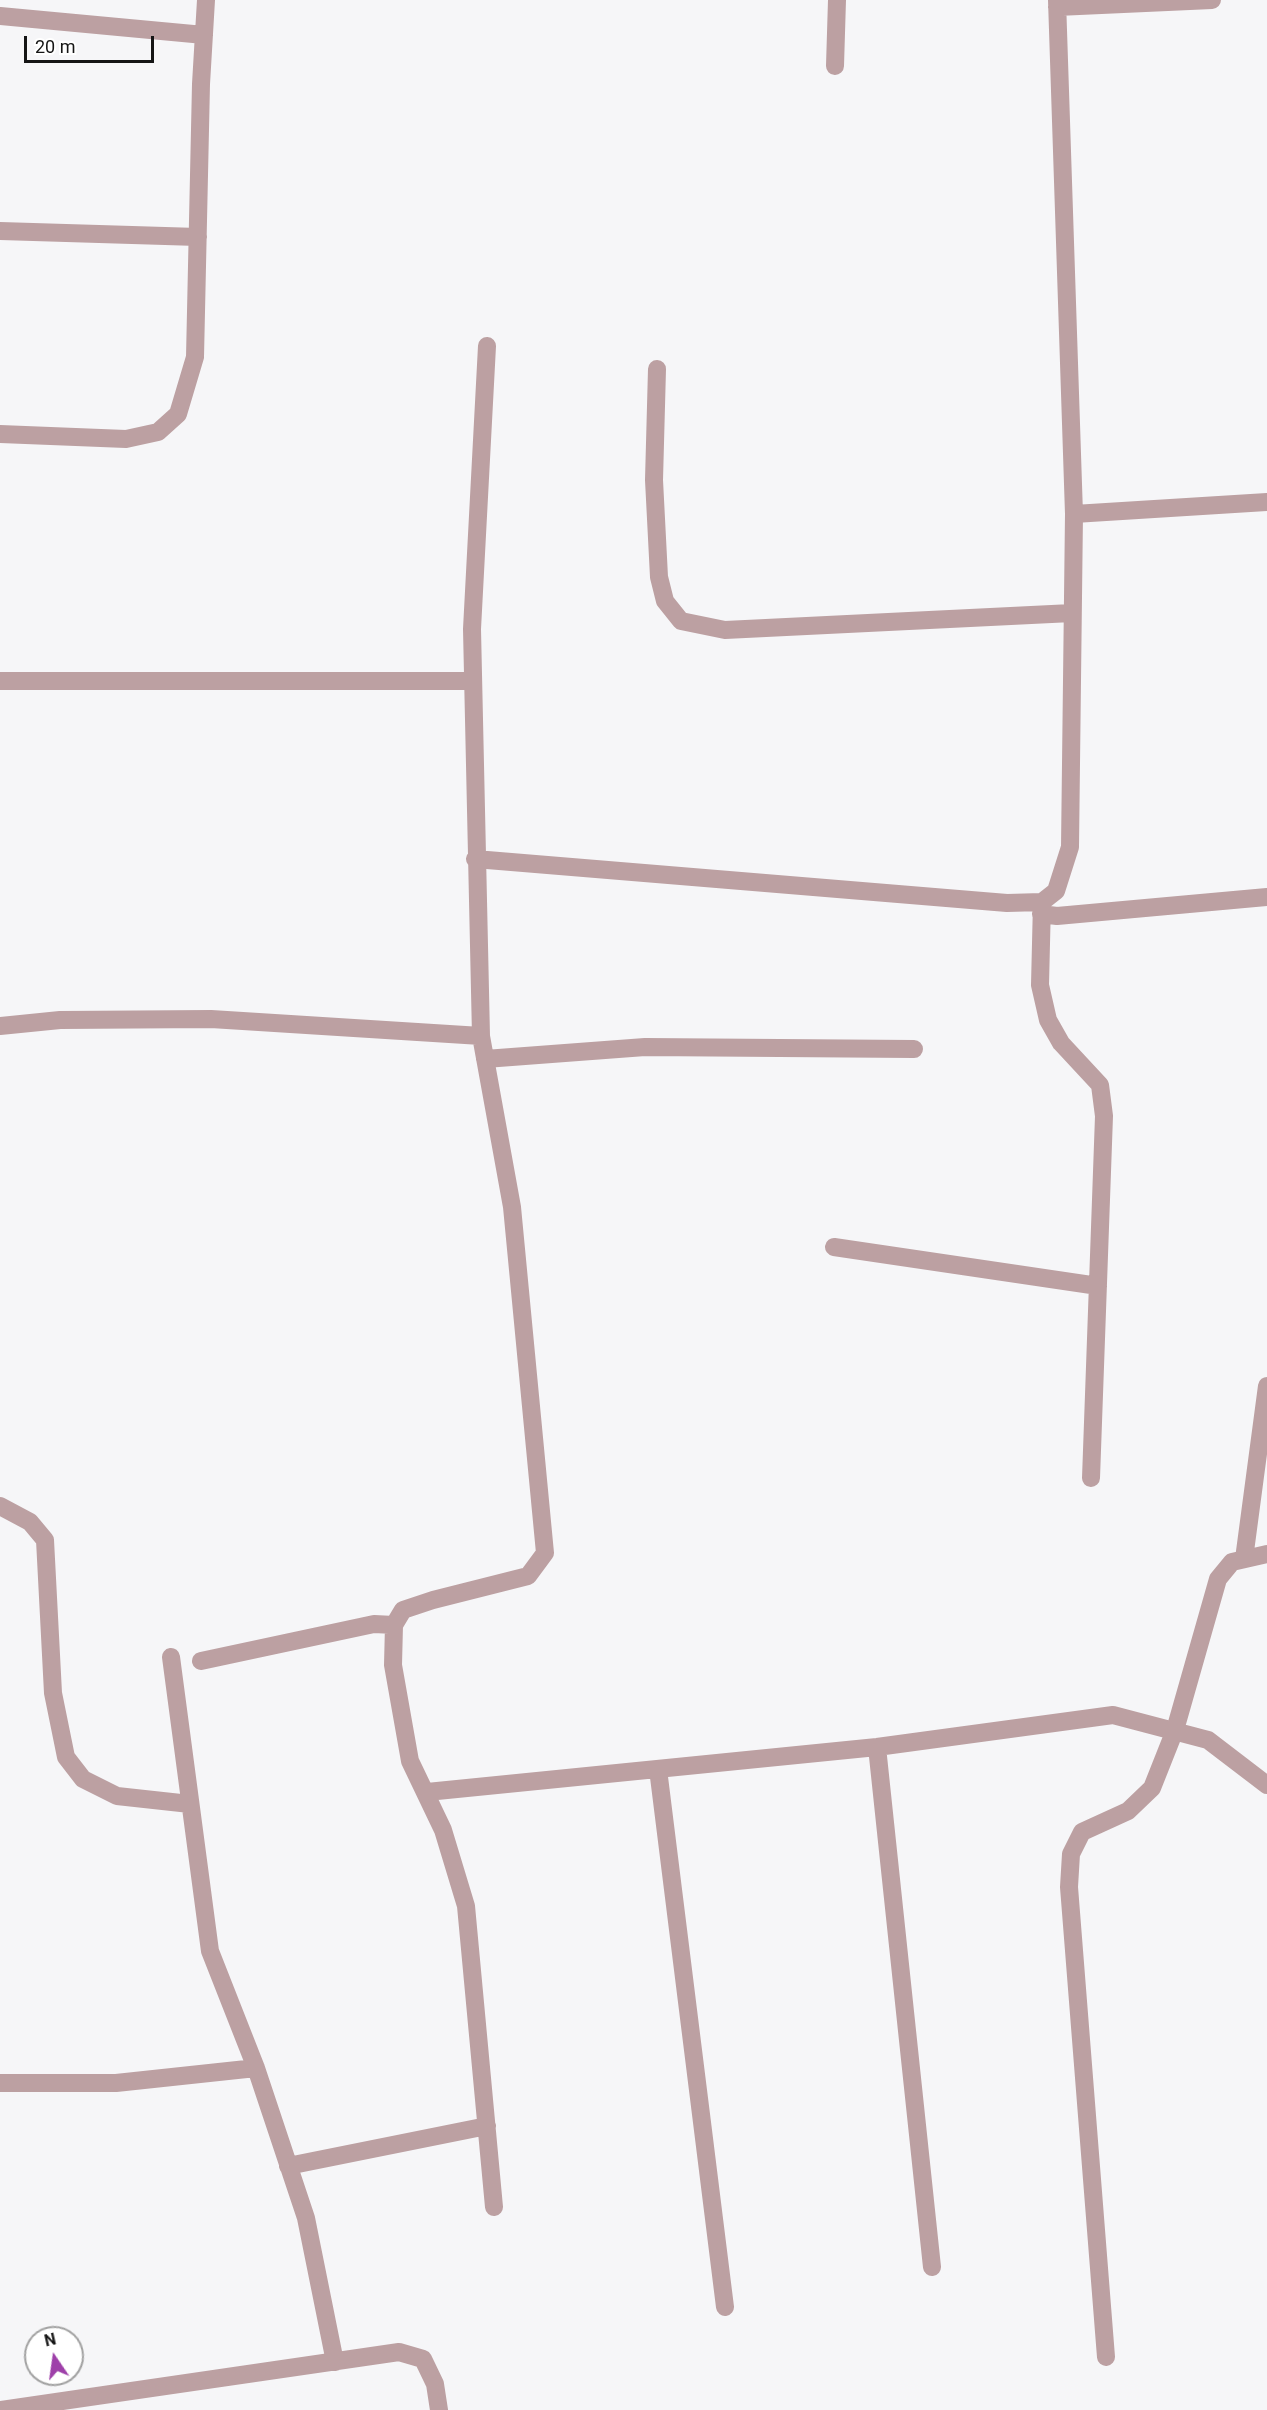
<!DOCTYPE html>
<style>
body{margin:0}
#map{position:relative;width:1267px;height:2410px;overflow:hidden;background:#f6f6f8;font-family:Roboto,sans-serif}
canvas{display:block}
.north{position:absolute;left:24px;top:2326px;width:60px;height:60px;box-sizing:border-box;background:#fff;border:2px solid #a1a1a1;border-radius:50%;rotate:347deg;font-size:16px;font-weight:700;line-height:24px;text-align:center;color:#151515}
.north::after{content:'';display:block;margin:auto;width:21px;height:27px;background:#9e40a9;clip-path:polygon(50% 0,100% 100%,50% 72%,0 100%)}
.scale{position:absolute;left:24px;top:36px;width:130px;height:27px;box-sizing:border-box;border:3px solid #151515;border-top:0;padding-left:8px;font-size:18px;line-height:21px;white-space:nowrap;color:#151515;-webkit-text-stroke:4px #fff;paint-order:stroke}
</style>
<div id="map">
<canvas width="1267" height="2410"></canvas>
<div class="north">N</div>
<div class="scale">20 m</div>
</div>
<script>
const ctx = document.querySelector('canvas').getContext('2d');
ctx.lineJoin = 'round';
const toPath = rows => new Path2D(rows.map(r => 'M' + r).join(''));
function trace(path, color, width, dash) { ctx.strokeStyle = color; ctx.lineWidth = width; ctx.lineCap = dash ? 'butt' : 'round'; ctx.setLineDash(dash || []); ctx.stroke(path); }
const minor = toPath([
 [1057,7,1212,0],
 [0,16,204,35],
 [835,66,837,0],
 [0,231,198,237],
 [487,346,472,629,481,1036,512,1207,545,1553,528,1576,433,1600,403,1610,394,1625,393,1665,410,1761,443,1830,466,1906,494,2207],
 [657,369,654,480,659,577,665,601,681,621,725,630,1072,613],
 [0,434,126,439,158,432,178,414,195,357,201,84,206,0],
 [1074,514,1267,502],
 [0,681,473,681],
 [475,859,1007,903,1042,902,1056,891,1070,847,1074,514,1057,0],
 [1042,902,1040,985,1048,1020,1061,1043,1100,1085,1104,1116,1091,1478],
 [1041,914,1057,916,1267,897],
 [0,1026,60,1020,211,1019,481,1036],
 [485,1059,645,1047,914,1049],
 [834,1247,1098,1286],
 [0,1506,30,1522,45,1540,53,1693,66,1757,83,1779,117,1796,190,1804],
 [1244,1559,1267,1386],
 [171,1657,210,1951,256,2068,306,2218,335,2362],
 [201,1661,374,1624,394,1625],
 [877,1747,932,2267],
 [658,1769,725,2307],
 [427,1792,877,1747,1113,1715,1208,1740,1267,1785],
 [0,2083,116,2083,256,2068],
 [288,2166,487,2126],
 [1106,2357,1069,1887,1071,1854,1082,1832,1128,1811,1152,1788,1175,1730,1218,1579,1232,1562,1267,1554],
 [1,2410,399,2352,423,2359,435,2384,439,2410]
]);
trace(minor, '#bca0a2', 18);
</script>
